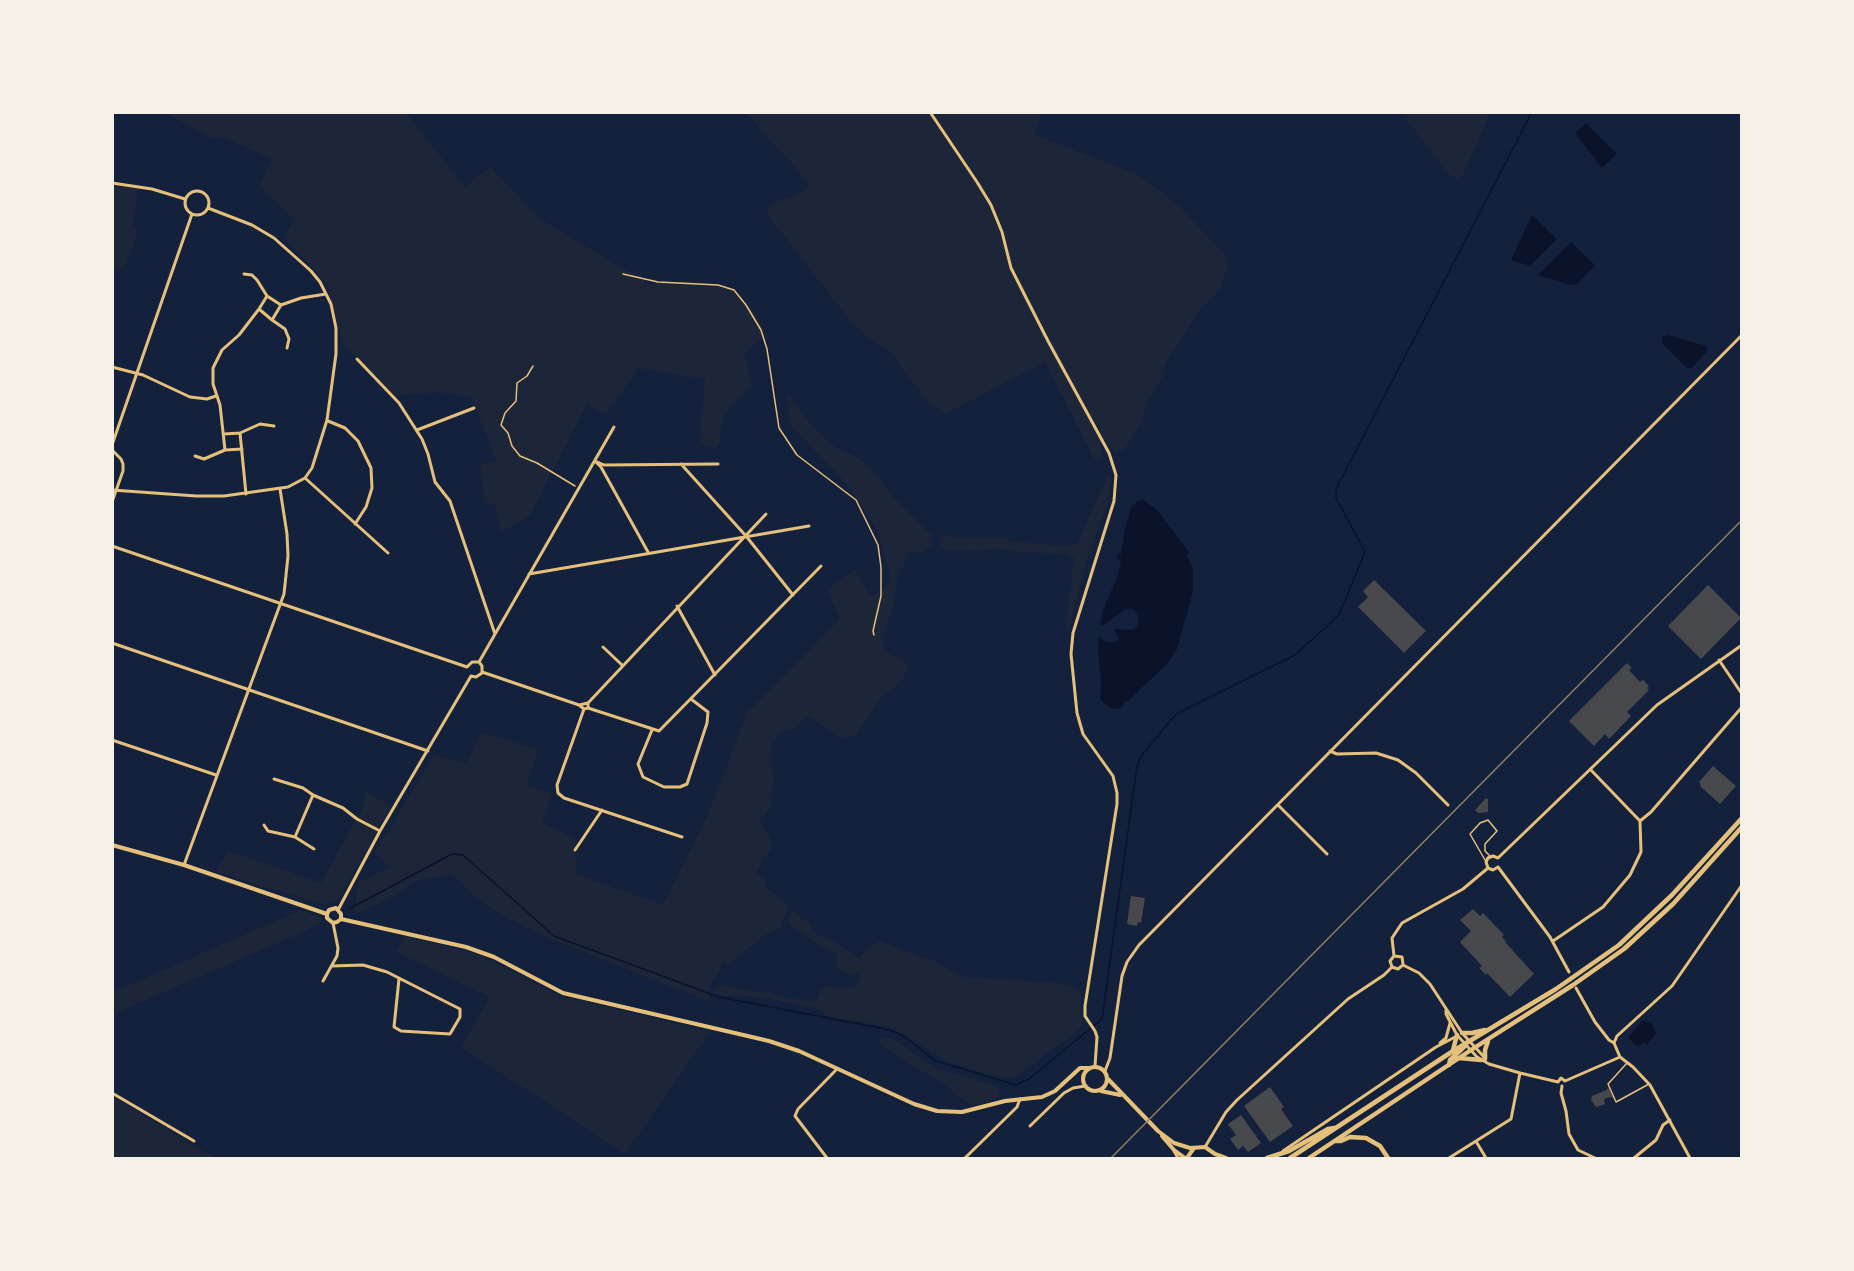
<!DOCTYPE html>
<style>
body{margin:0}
#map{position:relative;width:1854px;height:1271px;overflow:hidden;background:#14213d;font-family:Raleway,sans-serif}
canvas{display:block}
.frame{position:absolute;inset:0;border:114px solid #f6f1e7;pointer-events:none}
</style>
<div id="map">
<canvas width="1854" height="1271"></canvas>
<div class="frame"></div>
</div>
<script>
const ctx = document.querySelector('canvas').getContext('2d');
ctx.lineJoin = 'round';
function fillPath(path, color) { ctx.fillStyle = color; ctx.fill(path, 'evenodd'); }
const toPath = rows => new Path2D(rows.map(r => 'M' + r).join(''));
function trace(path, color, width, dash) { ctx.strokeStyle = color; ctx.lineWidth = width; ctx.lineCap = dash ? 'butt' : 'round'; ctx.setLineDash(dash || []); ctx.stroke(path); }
const green = toPath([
 [165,113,406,113,465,187,491,167,537,217,649,284,692,281,729,287,752,308,767,334,744,353,752,385,723,414,720,442,716,448,699,445,705,379,638,368,606,415,587,404,529,517,501,532,495,503,485,504,480,464,497,461,471,397,438,392,395,396,343,344,327,285,285,238,294,220,259,187,272,159,225,138,212,138],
 [746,113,1043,113,1033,134,1139,175,1180,207,1225,255,1228,267,1219,290,1201,308,1164,366,1164,375,1146,402,1142,421,1125,449,1116,454,1105,440,1100,441,1103,458,1095,460,1045,362,945,414,928,403,890,351,876,343,855,327,767,214,770,204,794,196,809,186,796,168],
 [1401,113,1490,113,1461,179,1458,180,1449,174],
 [112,184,138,188,132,228,138,230,124,270,113,269],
 [787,393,814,428,836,448,858,457,876,474,895,499,931,535,932,545,921,553,910,551,904,565,899,572,893,604,883,638,884,652,901,658,908,666,902,681,893,690,884,693,856,735,848,738,839,737,811,717,806,718,794,728,780,732,771,743,773,779,771,805,764,816,759,820,770,838,771,850,763,859,756,873,764,879,766,887,788,906,779,929,765,935,729,964,723,963,710,986,708,1001,553,940,499,914,469,891,452,874,417,881,387,900,354,914,359,882,391,867,374,854,434,755,467,763,481,732,538,750,526,785,552,794,542,823,575,838,576,874,663,905,707,817,747,713,840,619,827,590,855,570,872,597,891,581,878,531,845,482,791,426],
 [1107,477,1111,477,1108,502,1085,566,1068,633,1066,626,1074,558,1067,554,1019,552,996,548,978,551,944,550,940,545,941,535,958,538,1004,538,1014,542,1065,546,1077,544],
 [366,792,391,806,338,900,325,905,216,872,228,851,321,883,362,809],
 [794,909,801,918,809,922,814,933,835,942,859,958,871,945,881,941,919,957,930,959,964,977,1056,983,1077,988,1081,994,1080,1010,1084,1021,1080,1029,1015,1077,996,1077,943,1060,911,1038,889,1027,827,1016,817,1008,751,996,727,996,713,993,717,985,761,993,767,991,780,996,812,1002,817,999,822,989,827,986,841,989,854,987,861,978,860,973,848,974,837,968,837,954,814,942,806,934,790,926,787,918],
 [301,910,322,918,317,926,113,1014,113,992],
 [405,936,480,955,560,996,710,1032,625,1154,461,1047,490,997,396,952],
 [880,1036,899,1042,934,1068,998,1086,1000,1096,996,1099,971,1106,942,1082,916,1068,885,1047,879,1042],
 [112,1097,113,1097,215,1158,113,1158]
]);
const water = toPath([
 [1586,123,1617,154,1602,168,1575,133],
 [1532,215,1557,239,1530,266,1511,260],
 [1571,242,1595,265,1577,284,1570,285,1538,275],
 [1668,335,1706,346,1708,350,1692,368,1687,368,1662,343,1662,337],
 [1143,500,1157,510,1189,552,1187,556,1193,568,1193,591,1177,649,1169,662,1128,701,1123,702,1124,705,1122,707,1118,709,1110,708,1100,699,1101,680,1098,650,1099,636,1104,641,1111,643,1119,640,1114,629,1134,630,1138,624,1138,614,1133,609,1125,609,1103,626,1100,625,1103,610,1118,575,1121,561,1116,558,1116,555,1121,554,1125,528,1131,508,1137,501],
 [1645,1021,1652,1024,1656,1034,1647,1045,1644,1042,1638,1047,1628,1038,1641,1022]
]);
const stream = toPath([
 [349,909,452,854,463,855,554,936,719,997,890,1030,902,1035,936,1061,1016,1085,1029,1079,1102,1019,1137,766,1141,756,1176,714,1295,655,1339,615,1365,552,1336,498,1336,489,1532,112]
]);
const building = toPath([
 [1374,580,1426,631,1404,653,1358,607,1368,597,1363,591],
 [1708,585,1741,618,1701,659,1668,626],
 [1627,663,1632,668,1629,670,1640,682,1643,680,1649,686,1647,688,1649,690,1627,712,1631,716,1609,739,1605,734,1594,746,1569,721],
 [1713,766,1736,786,1720,804,1700,786,1701,784,1699,782],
 [1486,798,1488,799,1488,812,1478,813,1475,810],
 [1131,896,1145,898,1141,923,1138,922,1137,926,1127,924],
 [1473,909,1480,916,1483,913,1504,935,1502,937,1506,941,1505,942,1534,974,1510,997,1487,973,1486,975,1479,968,1482,966,1460,942,1471,931,1460,920],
 [1270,1087,1284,1107,1281,1109,1293,1126,1270,1142,1244,1106],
 [1608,1087,1613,1098,1610,1097,1604,1099,1605,1104,1596,1107,1591,1100,1592,1096,1607,1090],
 [1241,1115,1261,1143,1248,1152,1243,1146,1238,1150,1230,1139,1236,1135,1228,1124]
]);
const path = toPath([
 [623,274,658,282,718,285,734,290,746,305,761,330,767,349,779,428,797,455,856,500,878,545,881,567,881,596,873,631,874,635],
 [533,366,527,376,517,383,516,401,505,413,501,425,508,433,512,446,520,456,537,463,575,486]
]);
const service = toPath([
 [1485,860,1470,834,1480,823,1488,820,1497,831,1485,844,1485,851,1490,856],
 [1627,1063,1608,1084,1616,1102,1649,1084]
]);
const minor = toPath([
 [930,112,977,182,991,205,1002,232,1011,268,1048,341,1109,453,1116,475,1114,501,1073,633,1071,654,1077,713,1083,734,1113,776,1117,793,1117,804,1085,1006,1085,1016,1095,1031,1097,1037,1095,1066],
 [112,183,152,189,185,199],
 '185 203a12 12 0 1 1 24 0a12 12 0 1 1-24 0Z',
 [244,274,252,275,257,280,267,296],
 [259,309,267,296,281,305],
 [272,320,285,329,289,339,287,348],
 [357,359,399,403,422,439,428,454,435,482,450,501,495,634],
 [112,367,143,375,190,397,207,399,216,396],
 [328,421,345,428,358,441,371,468,372,488,366,507,355,524],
 [417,430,474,408],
 [240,433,246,494],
 [224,434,240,433,260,424,274,426],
 [112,445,192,214],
 [112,450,121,459,123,464,123,471,112,502],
 [225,450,220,405,213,384,213,368,222,350,239,335,259,309,272,320,281,305,301,298,326,294],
 [195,456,204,459,225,450,242,449],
 [595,461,604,465,718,464],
 [596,462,601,467,648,552],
 [681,464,746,536,793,595],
 [305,478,388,553],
 [112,490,196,496,224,496,288,487,305,478,312,468,327,420,336,354,336,328,331,304,320,282,311,271,274,238,252,225,208,208],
 [112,546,467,667],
 [529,574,809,526],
 [677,606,715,675],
 [112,643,428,751],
 [603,647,622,665],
 [1719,660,1742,694],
 [479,662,614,427],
 [479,662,482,666,482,672],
 [467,667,472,662,479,662],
 [482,672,579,705],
 [471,676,476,677,482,673],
 [588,703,766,514],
 [588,708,659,731,821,566],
 [584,709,579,705,588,703,588,708,584,709,557,785,558,793,564,798,682,837],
 [652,730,638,764,643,777,664,787,680,787,687,784,707,723,708,712,691,699],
 [112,740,216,775],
 [1330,751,1337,754,1376,753,1398,760,1416,773,1448,805],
 [1590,769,1640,821,1651,812,1742,707],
 [274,779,303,788,313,795,343,808,357,819,380,831],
 [1278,805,1327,854],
 [264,825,268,831,295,837,314,849],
 [295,837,313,795],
 [575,850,602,810],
 [1498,858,1657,705,1742,645],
 [184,865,284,594,288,556,287,534,280,489],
 [1498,867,1550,937,1569,972],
 [1488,868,1486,862,1488,858,1493,856,1498,858],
 [338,910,380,831,471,676],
 [1553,941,1603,907,1630,875,1641,852,1640,821],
 [1394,956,1392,938,1402,923,1463,889,1488,868,1493,870,1498,867],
 [1394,956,1402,957,1403,964],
 [1403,965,1419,973,1430,984,1462,1033,1484,1057],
 [332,966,363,965,387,972,460,1009,460,1017,450,1034,401,1031,394,1027,399,979],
 [1392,967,1390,961,1394,956],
 [1392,967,1398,969,1403,965],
 [323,981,337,956,338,948,333,923],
 [1576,988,1595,1022,1609,1040,1614,1043,1620,1057,1633,1067,1650,1085,1690,1158],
 [1446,1010,1446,1014,1457,1035,1477,1057,1489,1064,1520,1073,1558,1082,1561,1078,1565,1081,1620,1057],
 [1440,1043,1446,1038,1450,1023],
 [1614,1043,1617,1036,1672,986,1742,885],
 [1105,1071,1110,1058,1122,976,1127,962,1139,945,1742,335],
 [1562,1086,1561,1093,1566,1111,1569,1134,1578,1150,1595,1158],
 [112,1093,194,1141],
 [1030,1126,1064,1093,1073,1088,1085,1086],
 [1477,1143,1486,1158],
 [1205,1147,1226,1112,1237,1100,1348,999,1384,975,1392,967],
 [1174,1151,1178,1158],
 [1283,1151,1436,1047,1457,1036],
 [827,1158,795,1116,798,1109,836,1070],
 [965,1158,1017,1107,1020,1099],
 [1449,1158,1511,1119,1520,1073],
 [1634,1158,1656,1140,1663,1125,1670,1120]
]);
const tertiary = toPath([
 [112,845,184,865,327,914],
 [327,914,329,910,336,908,341,914,341,919],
 [327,914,327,918,333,923,337,922,341,919],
 [341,919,466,947,494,957,563,993,769,1041,799,1051,914,1104,937,1111,962,1112,1005,1101,1042,1097,1055,1091,1080,1068,1089,1068],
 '1083 1079a12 12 0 1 1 24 0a12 12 0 1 1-24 0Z',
 [1108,1079,1158,1131,1174,1143,1190,1148,1205,1147,1215,1154,1226,1158],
 [1101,1091,1120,1095],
 [1162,1136,1174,1150,1185,1158],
 [1187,1158,1194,1148]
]);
const primary = toPath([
 [1462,1033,1472,1033,1485,1030],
 [1453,1050,1457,1035],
 [1459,1058,1481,1060],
 [1485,1059,1485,1050,1488,1041],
 [1449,1065,1450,1060,1466,1045],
 [1335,1141,1341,1141,1350,1137,1366,1138,1380,1146,1388,1158],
 [1267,1158,1289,1151,1328,1129,1334,1128],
 [1290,1158,1453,1051,1556,989,1619,945,1672,895,1742,818],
 [1309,1158,1471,1050,1573,985,1624,949,1673,904,1742,827]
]);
const rail = toPath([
 [1111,1158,1742,520]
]);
fillPath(green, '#1d2539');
fillPath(water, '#0b132b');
trace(stream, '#0b132b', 1.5);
fillPath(building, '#48494c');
trace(path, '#e5c07b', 1.5);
trace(service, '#e5c07b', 1.5);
trace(minor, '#e5c07b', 3);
trace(tertiary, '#e5c07b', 4);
trace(primary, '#e5c07b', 4.5);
trace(rail, '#918062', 1.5);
</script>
